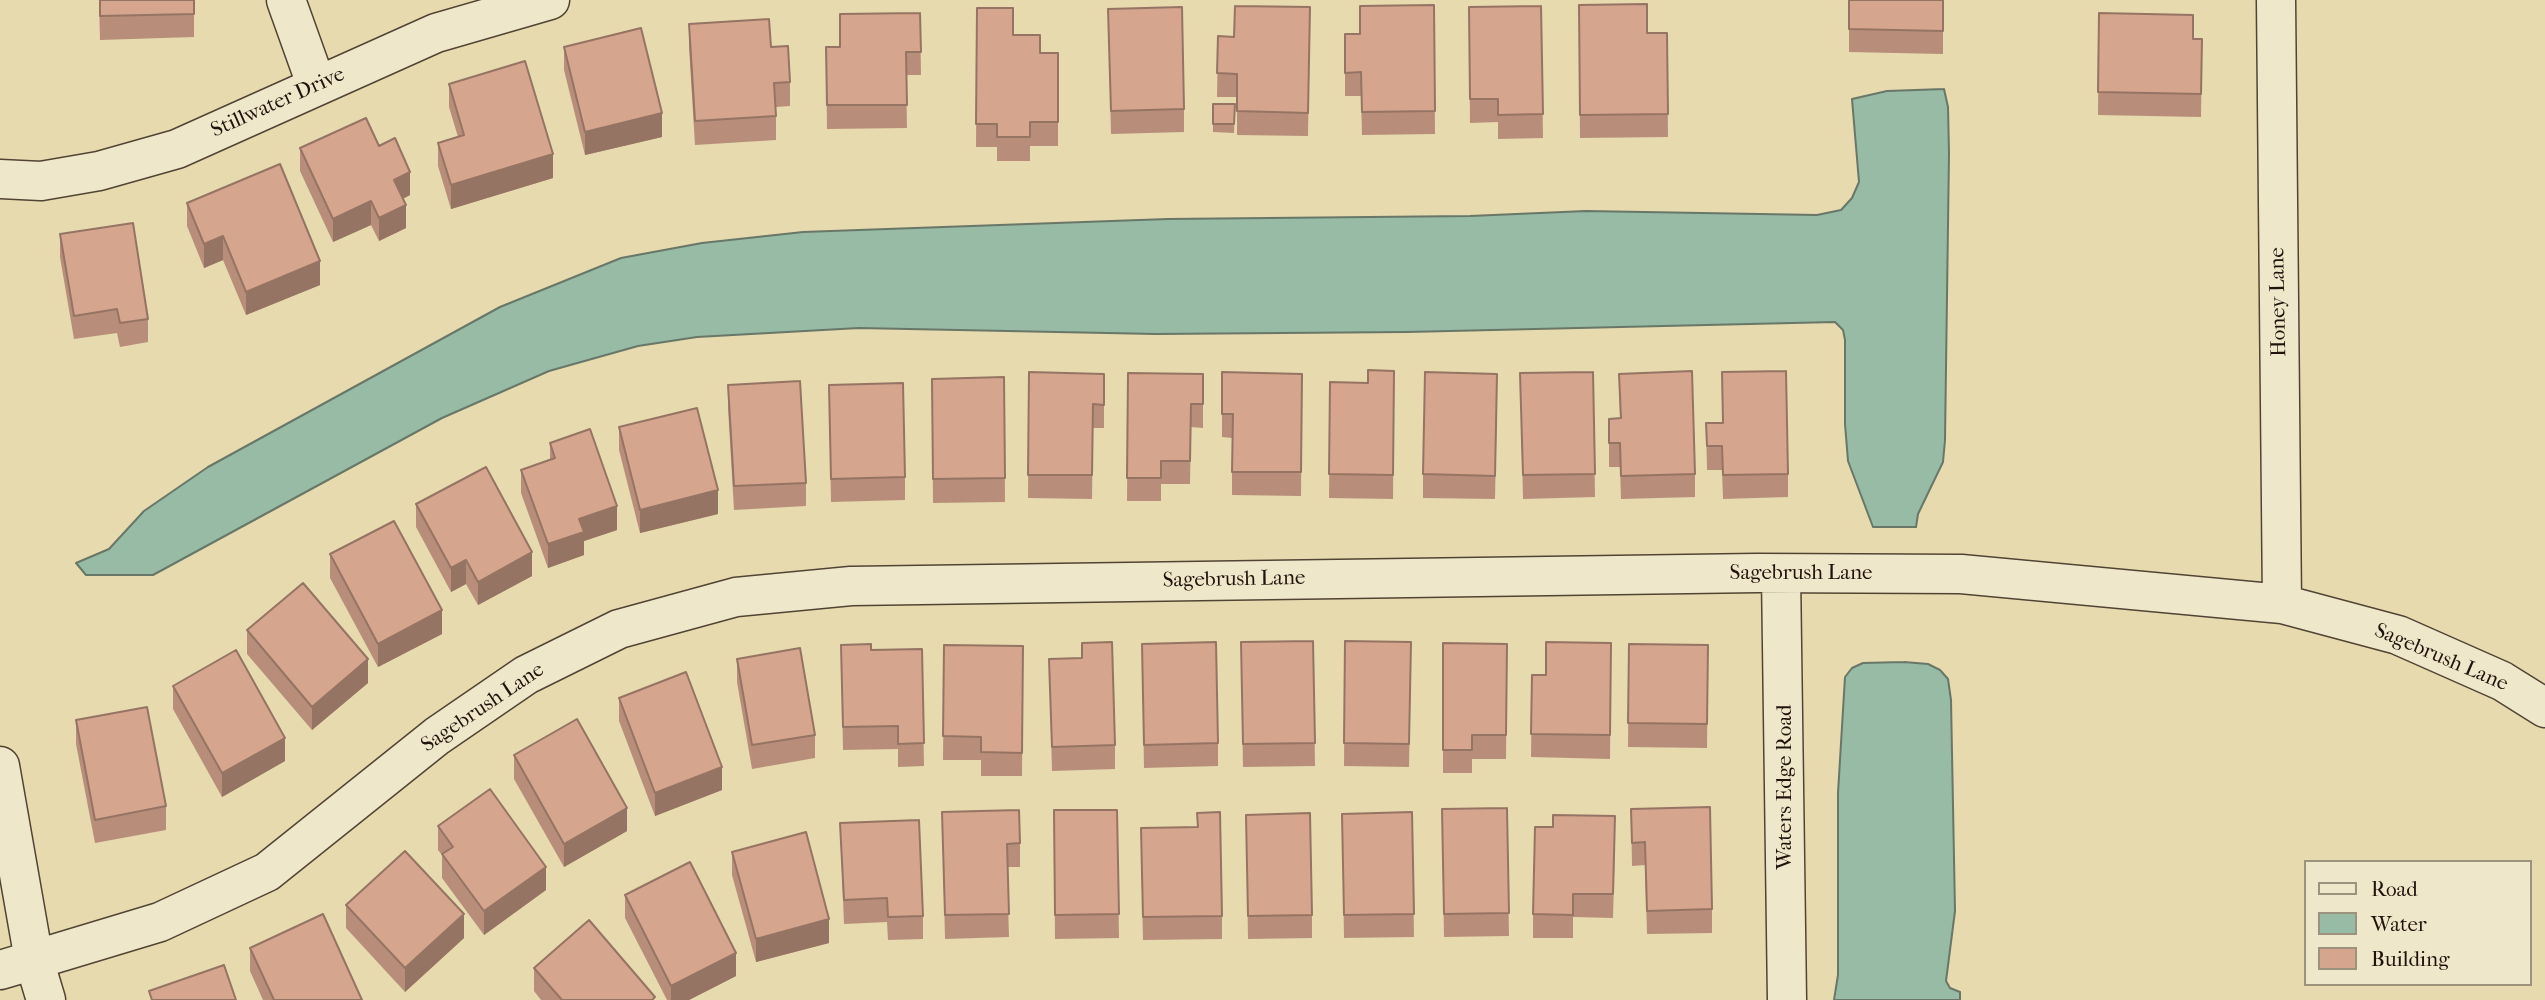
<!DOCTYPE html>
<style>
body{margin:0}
#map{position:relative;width:2545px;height:1000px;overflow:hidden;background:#e6daae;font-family:"IM FELL French Canon",serif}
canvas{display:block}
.legend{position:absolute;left:2304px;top:860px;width:228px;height:126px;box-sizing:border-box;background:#efe7ca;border:2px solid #9d927e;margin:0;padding:9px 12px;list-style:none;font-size:21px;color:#21120c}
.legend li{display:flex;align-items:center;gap:14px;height:35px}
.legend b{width:35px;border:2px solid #9d927e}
</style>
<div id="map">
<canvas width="2545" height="1000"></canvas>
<ul class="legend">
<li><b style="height:9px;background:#efe7ca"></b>Road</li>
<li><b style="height:19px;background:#97bba5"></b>Water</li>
<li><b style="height:19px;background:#d6a58e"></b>Building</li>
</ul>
</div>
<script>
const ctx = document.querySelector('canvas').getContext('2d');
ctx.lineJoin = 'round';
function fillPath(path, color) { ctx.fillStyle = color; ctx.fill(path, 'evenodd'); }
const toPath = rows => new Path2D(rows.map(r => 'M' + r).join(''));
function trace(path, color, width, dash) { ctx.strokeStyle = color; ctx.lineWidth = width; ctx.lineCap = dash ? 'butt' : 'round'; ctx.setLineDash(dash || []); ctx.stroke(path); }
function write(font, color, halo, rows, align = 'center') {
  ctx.font = font + ' "IM FELL French Canon",serif'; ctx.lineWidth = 7; ctx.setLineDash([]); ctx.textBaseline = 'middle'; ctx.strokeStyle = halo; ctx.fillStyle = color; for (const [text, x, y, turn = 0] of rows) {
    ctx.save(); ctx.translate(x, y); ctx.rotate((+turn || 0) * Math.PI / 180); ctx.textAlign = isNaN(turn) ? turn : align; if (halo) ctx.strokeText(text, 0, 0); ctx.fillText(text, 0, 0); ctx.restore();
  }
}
const water = toPath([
 [1944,89,1948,107,1949,153,1945,440,1943,462,1918,514,1916,527,1873,527,1848,461,1845,424,1845,340,1843,330,1835,322,1407,332,1156,334,859,328,697,337,638,346,549,371,442,418,153,575,86,575,76,563,109,549,144,511,208,467,500,307,621,258,702,243,803,232,1168,219,1470,216,1586,211,1817,215,1841,210,1852,198,1859,182,1852,99,1887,91,1944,89],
 [1904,662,1928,664,1940,670,1948,679,1951,700,1955,911,1946,981,1950,988,1960,992,1960,1000,1834,1000,1838,975,1838,793,1845,677,1852,668,1863,663,1904,662]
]);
const minor = toPath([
 [286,0,316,84],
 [2276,0,2282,604],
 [0,179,41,181,99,171,177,149,436,33,550,0],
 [1781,574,1787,1000],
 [34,960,160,922,267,872,437,736,526,675,619,629,736,597,851,586,1757,573,1961,574,2282,604,2398,635,2502,681,2545,708]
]);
const tertiary = toPath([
 [0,766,34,960,46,1000],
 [0,970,34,960]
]);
const wall = toPath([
 [99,0,194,0,194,37,100,40],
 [1849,0,1943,0,1943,54,1849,52],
 [1434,5,1435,134,1362,135,1361,96,1345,96,1345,34,1360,34],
 [1579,5,1647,33,1667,33,1668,137,1580,138],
 [1541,6,1543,138,1498,139,1498,122,1470,123,1469,7],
 [1310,7,1308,136,1237,135,1237,97,1217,97,1218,36,1234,37],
 [977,8,1013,35,1040,53,1058,53,1058,146,1030,146,1030,161,997,161,997,147,976,147],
 [1108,9,1184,109,1184,132,1111,134],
 [920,13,921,75,906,75,907,128,827,129,826,47,840,47],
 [2099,13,2193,39,2202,39,2201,117,2098,115],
 [689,24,790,82,790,106,776,107,776,140,695,145,689,47],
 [564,47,662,137,585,155,564,70],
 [449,84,553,178,451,209,438,166,438,143,458,137,449,107],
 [1213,104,1235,104,1234,133,1213,132],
 [379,146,410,195,403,199,406,228,379,241,371,225,333,242,300,171,300,148],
 [187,203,320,285,246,315,223,260,204,268,187,226],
 [60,234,148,319,148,342,120,347,117,333,74,339,60,257],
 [1394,371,1393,499,1329,498,1330,382,1368,383],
 [1029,372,1104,374,1104,428,1093,428,1092,499,1028,498],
 [1222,372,1302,374,1301,496,1232,495,1232,438,1222,437],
 [1593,372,1595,497,1523,499,1520,373],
 [1128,373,1203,374,1203,428,1191,427,1190,484,1161,484,1161,501,1127,501],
 [1619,374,1695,474,1695,497,1621,499,1620,467,1609,467,1609,442,1620,418],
 [1004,377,1005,502,933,503,932,379],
 [728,385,806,483,806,506,734,510,728,408],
 [829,385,905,477,905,500,831,502],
 [1497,398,1495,499,1423,498,1423,474],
 [1706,423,1788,474,1788,497,1723,499,1722,470,1707,470],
 [619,427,718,514,640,533,619,450],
 [550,443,617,530,584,541,584,555,548,568,521,493,521,470,550,460],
 [416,504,532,576,478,605,466,584,451,592,416,527],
 [330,554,442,634,378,667,330,578],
 [247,630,368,683,312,730,247,654],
 [1313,641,1315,766,1243,767,1241,642],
 [1345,641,1411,642,1409,767,1344,766],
 [1443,643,1507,644,1506,759,1472,759,1472,773,1443,773],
 [1611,643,1610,759,1531,757,1532,675,1546,675],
 [1142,644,1218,743,1218,766,1144,768],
 [1629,644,1708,645,1707,748,1628,747],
 [841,645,871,650,922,649,924,766,898,767,898,749,843,750],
 [944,645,1023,646,1022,776,981,776,981,760,943,760],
 [737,659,815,735,815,758,752,769,737,682],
 [1049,659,1115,745,1115,769,1052,771],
 [173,686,285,761,222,797,173,709],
 [619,698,722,790,655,816,619,721],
 [76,720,166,806,166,830,95,843,76,744],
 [514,755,627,831,564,867,514,779],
 [1507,808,1509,936,1444,937,1442,832],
 [1631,809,1712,909,1712,933,1647,934,1645,865,1632,866],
 [1054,810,1117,810,1119,938,1055,939],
 [942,812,1020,843,1020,867,1007,867,1009,937,945,939],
 [1412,812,1414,937,1344,938,1342,814],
 [1246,815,1312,915,1312,938,1248,939],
 [840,823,923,916,923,939,888,940,887,922,844,924],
 [438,826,546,890,484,935,442,878,442,855,438,850],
 [1615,840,1613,918,1573,917,1573,938,1533,938,1533,914],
 [1141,851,1222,916,1222,939,1143,940],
 [732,852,829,943,756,962,732,875],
 [625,895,736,976,689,1000,667,1000,625,918],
 [346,905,464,938,405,992,346,928],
 [250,948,362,1000,263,1000,250,971],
 [534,968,655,1000,541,1000,534,991]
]);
const shadedWall = toPath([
 [662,113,662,137,585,155,585,132],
 [553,154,553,178,451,209,451,185],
 [410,172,410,195,394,203,394,180],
 [371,201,371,225,333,242,333,219],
 [406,205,406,228,379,241,379,218],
 [223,236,223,260,204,268,204,244],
 [320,261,320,285,246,315,246,292],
 [718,490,718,514,640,533,640,510],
 [617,506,617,530,584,541,584,555,548,568,548,544,579,519],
 [532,552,532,576,478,605,478,582],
 [466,560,466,584,451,592,451,568],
 [442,610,442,634,378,667,378,644],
 [368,659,368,683,312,730,312,707],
 [285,738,285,761,222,797,222,773],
 [722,767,722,790,655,816,655,793],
 [627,808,627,831,564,867,564,844],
 [546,867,546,890,484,935,484,911],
 [464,914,464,938,405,992,405,968],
 [829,919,829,943,756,962,756,939],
 [736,953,736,976,689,1000,671,1000,671,986]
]);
const building = toPath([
 [100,0,194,0,194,14,100,16,100,0],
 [1849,0,1943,0,1943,31,1849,29,1849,0],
 [1647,4,1647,33,1667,33,1668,114,1580,115,1579,5,1647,4],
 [1434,5,1435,111,1362,112,1361,72,1345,73,1345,34,1360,34,1360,6,1434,5],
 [1235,6,1310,7,1308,113,1237,111,1237,74,1217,73,1218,36,1234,37,1235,6],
 [1541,6,1543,114,1498,115,1498,99,1470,99,1469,7,1541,6],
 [1182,7,1184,109,1111,111,1108,9,1182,7],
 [977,8,1013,8,1013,35,1040,35,1040,53,1058,53,1058,122,1030,122,1030,137,997,137,997,124,976,124,977,8],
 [920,13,921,52,906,52,907,105,827,105,826,47,840,47,840,14,920,13],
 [2099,13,2193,15,2193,39,2202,39,2201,94,2098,92,2099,13],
 [769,19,771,47,788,46,790,82,774,83,776,116,695,121,689,24,769,19],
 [641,28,662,113,585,132,564,47,641,28],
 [525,61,553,154,451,185,438,143,464,135,449,84,525,61],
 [1213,104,1235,104,1234,124,1213,124,1213,104],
 [366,118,379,146,395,138,410,172,394,180,406,205,379,218,371,201,333,219,300,148,366,118],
 [280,164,320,261,246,292,223,236,204,244,187,203,280,164],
 [133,223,148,319,120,323,117,309,74,316,60,234,133,223],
 [1368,370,1394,371,1393,475,1329,474,1330,382,1368,383,1368,370],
 [1692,371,1695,474,1621,476,1620,443,1609,443,1609,419,1621,418,1619,374,1692,371],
 [1786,371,1788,474,1723,475,1722,446,1707,446,1706,423,1723,423,1722,372,1786,371],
 [1029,372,1104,374,1104,405,1093,404,1092,475,1028,475,1029,372],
 [1222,372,1302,374,1301,472,1232,472,1233,414,1222,414,1222,372],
 [1425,372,1497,374,1495,476,1423,474,1425,372],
 [1593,372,1595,474,1523,475,1520,373,1593,372],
 [1128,373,1203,374,1203,404,1191,404,1190,461,1161,461,1161,478,1127,478,1128,373],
 [1004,377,1005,478,933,479,932,379,1004,377],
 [800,381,806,483,734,486,728,385,800,381],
 [903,383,905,477,831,479,829,385,903,383],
 [697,408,718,490,640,510,619,427,697,408],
 [590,429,617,506,579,519,584,532,548,544,521,470,555,458,550,443,590,429],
 [486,467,532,552,478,582,466,560,451,568,416,504,486,467],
 [394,521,442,610,378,644,330,554,394,521],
 [303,583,368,659,312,707,247,630,303,583],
 [1313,641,1315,743,1243,744,1241,642,1313,641],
 [1345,641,1411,642,1409,744,1344,743,1345,641],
 [1112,642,1115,745,1052,747,1049,659,1082,658,1082,643,1112,642],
 [1216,642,1218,743,1144,745,1142,644,1216,642],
 [1546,642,1611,643,1610,735,1531,734,1532,675,1546,675,1546,642],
 [1443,643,1507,644,1506,735,1472,735,1472,750,1443,750,1443,643],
 [871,644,871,650,922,649,924,743,898,744,898,726,843,727,841,645,871,644],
 [1629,644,1708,645,1707,724,1628,723,1629,644],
 [944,645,1023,646,1022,753,981,752,981,737,943,736,944,645],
 [800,648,815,735,752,745,737,659,800,648],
 [236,650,285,738,222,773,173,686,236,650],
 [686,672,722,767,655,793,619,698,686,672],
 [147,707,166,806,95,820,76,720,147,707],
 [577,719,627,808,564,844,514,755,577,719],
 [490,789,546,867,484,911,442,854,453,847,438,826,490,789],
 [1710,807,1712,909,1647,911,1645,842,1632,843,1631,809,1710,807],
 [1507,808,1509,913,1444,914,1442,809,1507,808],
 [1019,810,1020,843,1007,844,1009,914,945,915,942,812,1019,810],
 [1054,810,1117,810,1119,914,1055,915,1054,810],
 [1220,812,1222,916,1143,917,1141,828,1198,827,1197,813,1220,812],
 [1412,812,1414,914,1344,915,1342,814,1412,812],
 [1310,813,1312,915,1248,916,1246,815,1310,813],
 [1553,815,1615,816,1613,894,1573,894,1573,915,1533,914,1535,827,1553,827,1553,815],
 [919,820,923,916,888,917,887,898,844,900,840,823,919,820],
 [806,832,829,919,756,939,732,852,806,832],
 [405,851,464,914,405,968,346,905,405,851],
 [690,862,736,953,671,986,625,895,690,862],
 [323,914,362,1000,274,1000,250,948,323,914],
 [589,920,655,997,652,1000,562,1000,534,968,589,920],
 [224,965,236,1000,152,1000,149,991,224,965]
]);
const streetNames = [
 ["Stillwater Drive",278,103,-24],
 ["Honey Lane",2279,302,-91],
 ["Sagebrush Lane",1801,574],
 ["Sagebrush Lane",1234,580,-1],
 ["Sagebrush Lane",2441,658,23],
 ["Sagebrush Lane",483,708,-34],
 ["Waters Edge Road",1786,787,-90]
];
fillPath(water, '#97bba5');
trace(water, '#687768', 2);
trace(minor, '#524434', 41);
trace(tertiary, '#524434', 41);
trace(minor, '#efe7ca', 38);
trace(tertiary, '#efe7ca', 38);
fillPath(wall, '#b88e7a');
fillPath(shadedWall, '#967463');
fillPath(building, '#d6a58e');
trace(building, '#967463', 2);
write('21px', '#21120c', '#efe7ca', streetNames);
</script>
